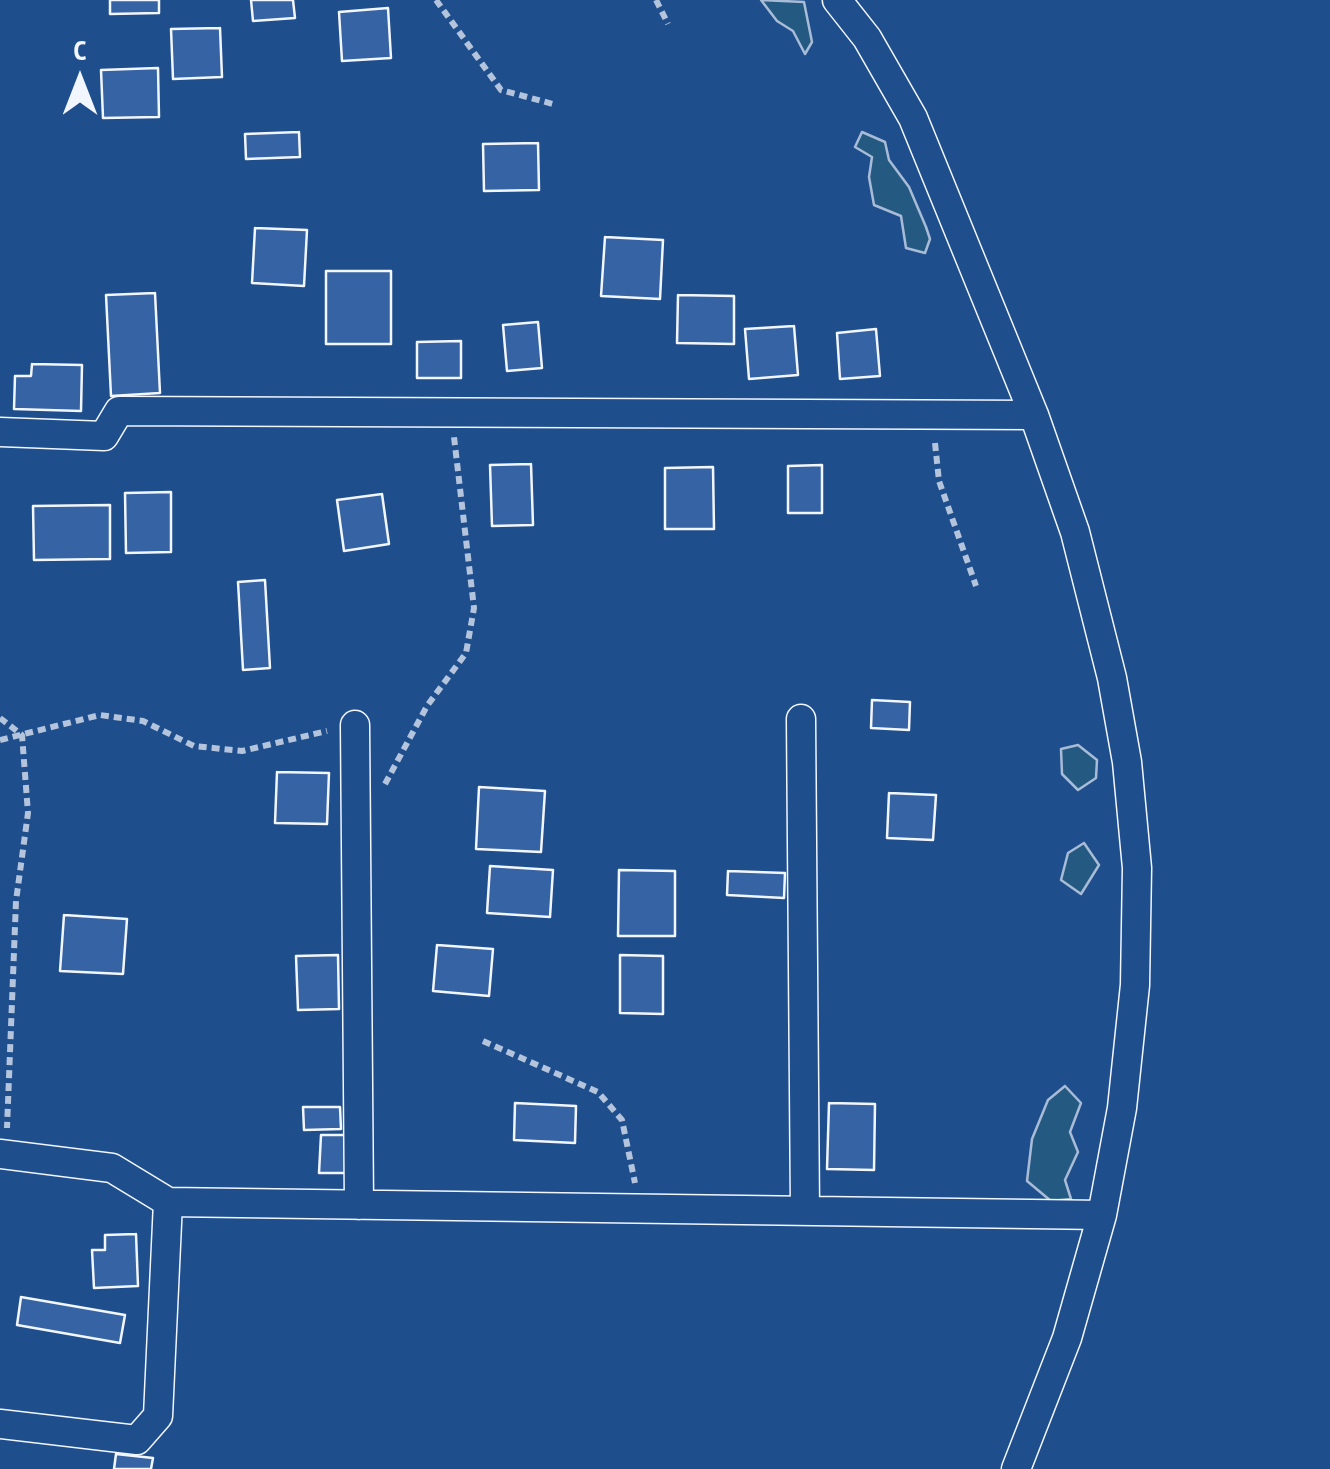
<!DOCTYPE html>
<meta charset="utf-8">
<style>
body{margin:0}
#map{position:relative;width:1330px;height:1469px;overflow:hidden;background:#1f4e8c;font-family:"PT Sans Narrow",sans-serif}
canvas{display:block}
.north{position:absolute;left:30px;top:30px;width:100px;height:100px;-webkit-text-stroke:8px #1f4e8c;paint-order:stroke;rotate:0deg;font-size:28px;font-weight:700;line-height:40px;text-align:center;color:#f2f6ff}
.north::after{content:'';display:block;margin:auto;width:35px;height:45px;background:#f2f6ff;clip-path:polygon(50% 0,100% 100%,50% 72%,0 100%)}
</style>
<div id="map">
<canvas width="1330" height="1469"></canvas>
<div class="north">С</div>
</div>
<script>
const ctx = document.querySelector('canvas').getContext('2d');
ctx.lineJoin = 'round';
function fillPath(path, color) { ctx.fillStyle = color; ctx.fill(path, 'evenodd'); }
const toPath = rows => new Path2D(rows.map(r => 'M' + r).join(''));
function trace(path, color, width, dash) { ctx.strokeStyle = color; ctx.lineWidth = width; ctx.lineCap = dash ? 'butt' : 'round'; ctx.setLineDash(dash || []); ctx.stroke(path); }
const green = toPath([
 [761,0,804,2,812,42,805,54,793,31,777,21,761,0],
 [862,132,885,142,889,160,909,187,926,227,930,239,925,253,906,248,901,216,874,205,869,177,872,157,855,147,862,132],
 [1078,745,1097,760,1096,778,1078,790,1062,774,1061,749,1078,745],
 [1084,843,1099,865,1081,894,1061,880,1068,853,1084,843],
 [1065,1086,1081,1103,1070,1132,1078,1152,1065,1180,1071,1199,1051,1201,1027,1181,1032,1139,1048,1100,1065,1086]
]);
const building = toPath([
 [110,0,159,0,159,13,110,14,110,0],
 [251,0,293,0,295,18,253,21,251,0],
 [388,8,391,58,342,61,339,12,388,8],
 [220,28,222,77,173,79,171,29,220,28],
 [158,68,159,117,103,118,101,70,158,68],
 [299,132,300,157,246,159,245,134,299,132],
 [538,143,539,190,484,191,483,144,538,143],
 [255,228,307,230,304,286,252,283,255,228],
 [605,237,663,240,660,299,601,296,605,237],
 [326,271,391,271,391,344,326,344,326,271],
 [155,293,160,393,111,396,106,295,155,293],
 [678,295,734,296,734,344,677,343,678,295],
 [538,322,542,368,507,371,503,325,538,322],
 [794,326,798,375,749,379,745,329,794,326],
 [876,329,880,376,840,379,837,333,876,329],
 [461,341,461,378,417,378,417,342,461,341],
 [32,364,82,365,81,411,14,409,15,376,31,376,32,364],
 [531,464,533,525,492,526,490,465,531,464],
 [822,465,822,513,788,513,788,466,822,465],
 [713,467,714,529,665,529,665,468,713,467],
 [171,492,171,552,126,553,125,493,171,492],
 [382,494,389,544,344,551,337,500,382,494],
 [110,505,110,559,34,560,33,506,110,505],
 [265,580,270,668,243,670,238,582,265,580],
 [872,700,910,702,909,730,871,728,872,700],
 [277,772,329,773,327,824,275,823,277,772],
 [479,787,545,791,541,852,476,849,479,787],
 [889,793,936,795,933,840,887,838,889,793],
 [490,866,553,870,550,917,487,913,490,866],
 [619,870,675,871,675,936,618,936,619,870],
 [728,871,785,873,784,898,727,895,728,871],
 [64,915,127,919,123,974,60,971,64,915],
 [437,945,493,949,489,996,433,991,437,945],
 [338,955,339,1009,298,1010,296,956,338,955],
 [620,955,663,956,663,1014,620,1013,620,955],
 [515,1103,576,1106,575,1143,514,1140,515,1103],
 [829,1103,875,1104,874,1170,827,1169,829,1103],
 [303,1107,340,1107,341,1129,304,1130,303,1107],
 [321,1135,350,1135,349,1173,319,1173,321,1135],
 [136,1234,138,1286,94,1288,92,1250,105,1250,105,1235,136,1234],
 [21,1297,125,1315,120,1343,17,1325,21,1297],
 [116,1454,153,1458,151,1469,114,1469,116,1454]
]);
const path = toPath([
 [436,0,501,90,553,104],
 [656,0,668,24],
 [935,443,939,481,976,586],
 [0,718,22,735,28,813,16,901,7,1128],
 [0,740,100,715,143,721,194,746,242,751,327,731],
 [385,784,427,706,466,653,474,608,454,437],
 [483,1041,598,1092,622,1120,635,1183]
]);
const street = toPath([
 [837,0,867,38,913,118,1034,415,1075,532,1112,678,1127,762,1137,868,1135,985,1122,1108,1102,1215,1067,1338,1016,1469],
 [0,432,104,436,119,411,1034,415],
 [801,719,805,1211],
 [355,725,359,1205],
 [0,1154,112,1168,168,1202,1102,1215],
 [0,1424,137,1440,158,1416,168,1202]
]);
fillPath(green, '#245a82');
trace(green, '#a8bbd7', 2.5);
fillPath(building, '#3563a3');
trace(building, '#f2f6ff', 2.5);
trace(street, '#f2f6ff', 31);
trace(path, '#b3c4dc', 6, [8, 5]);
trace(street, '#1f4e8c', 28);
</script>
